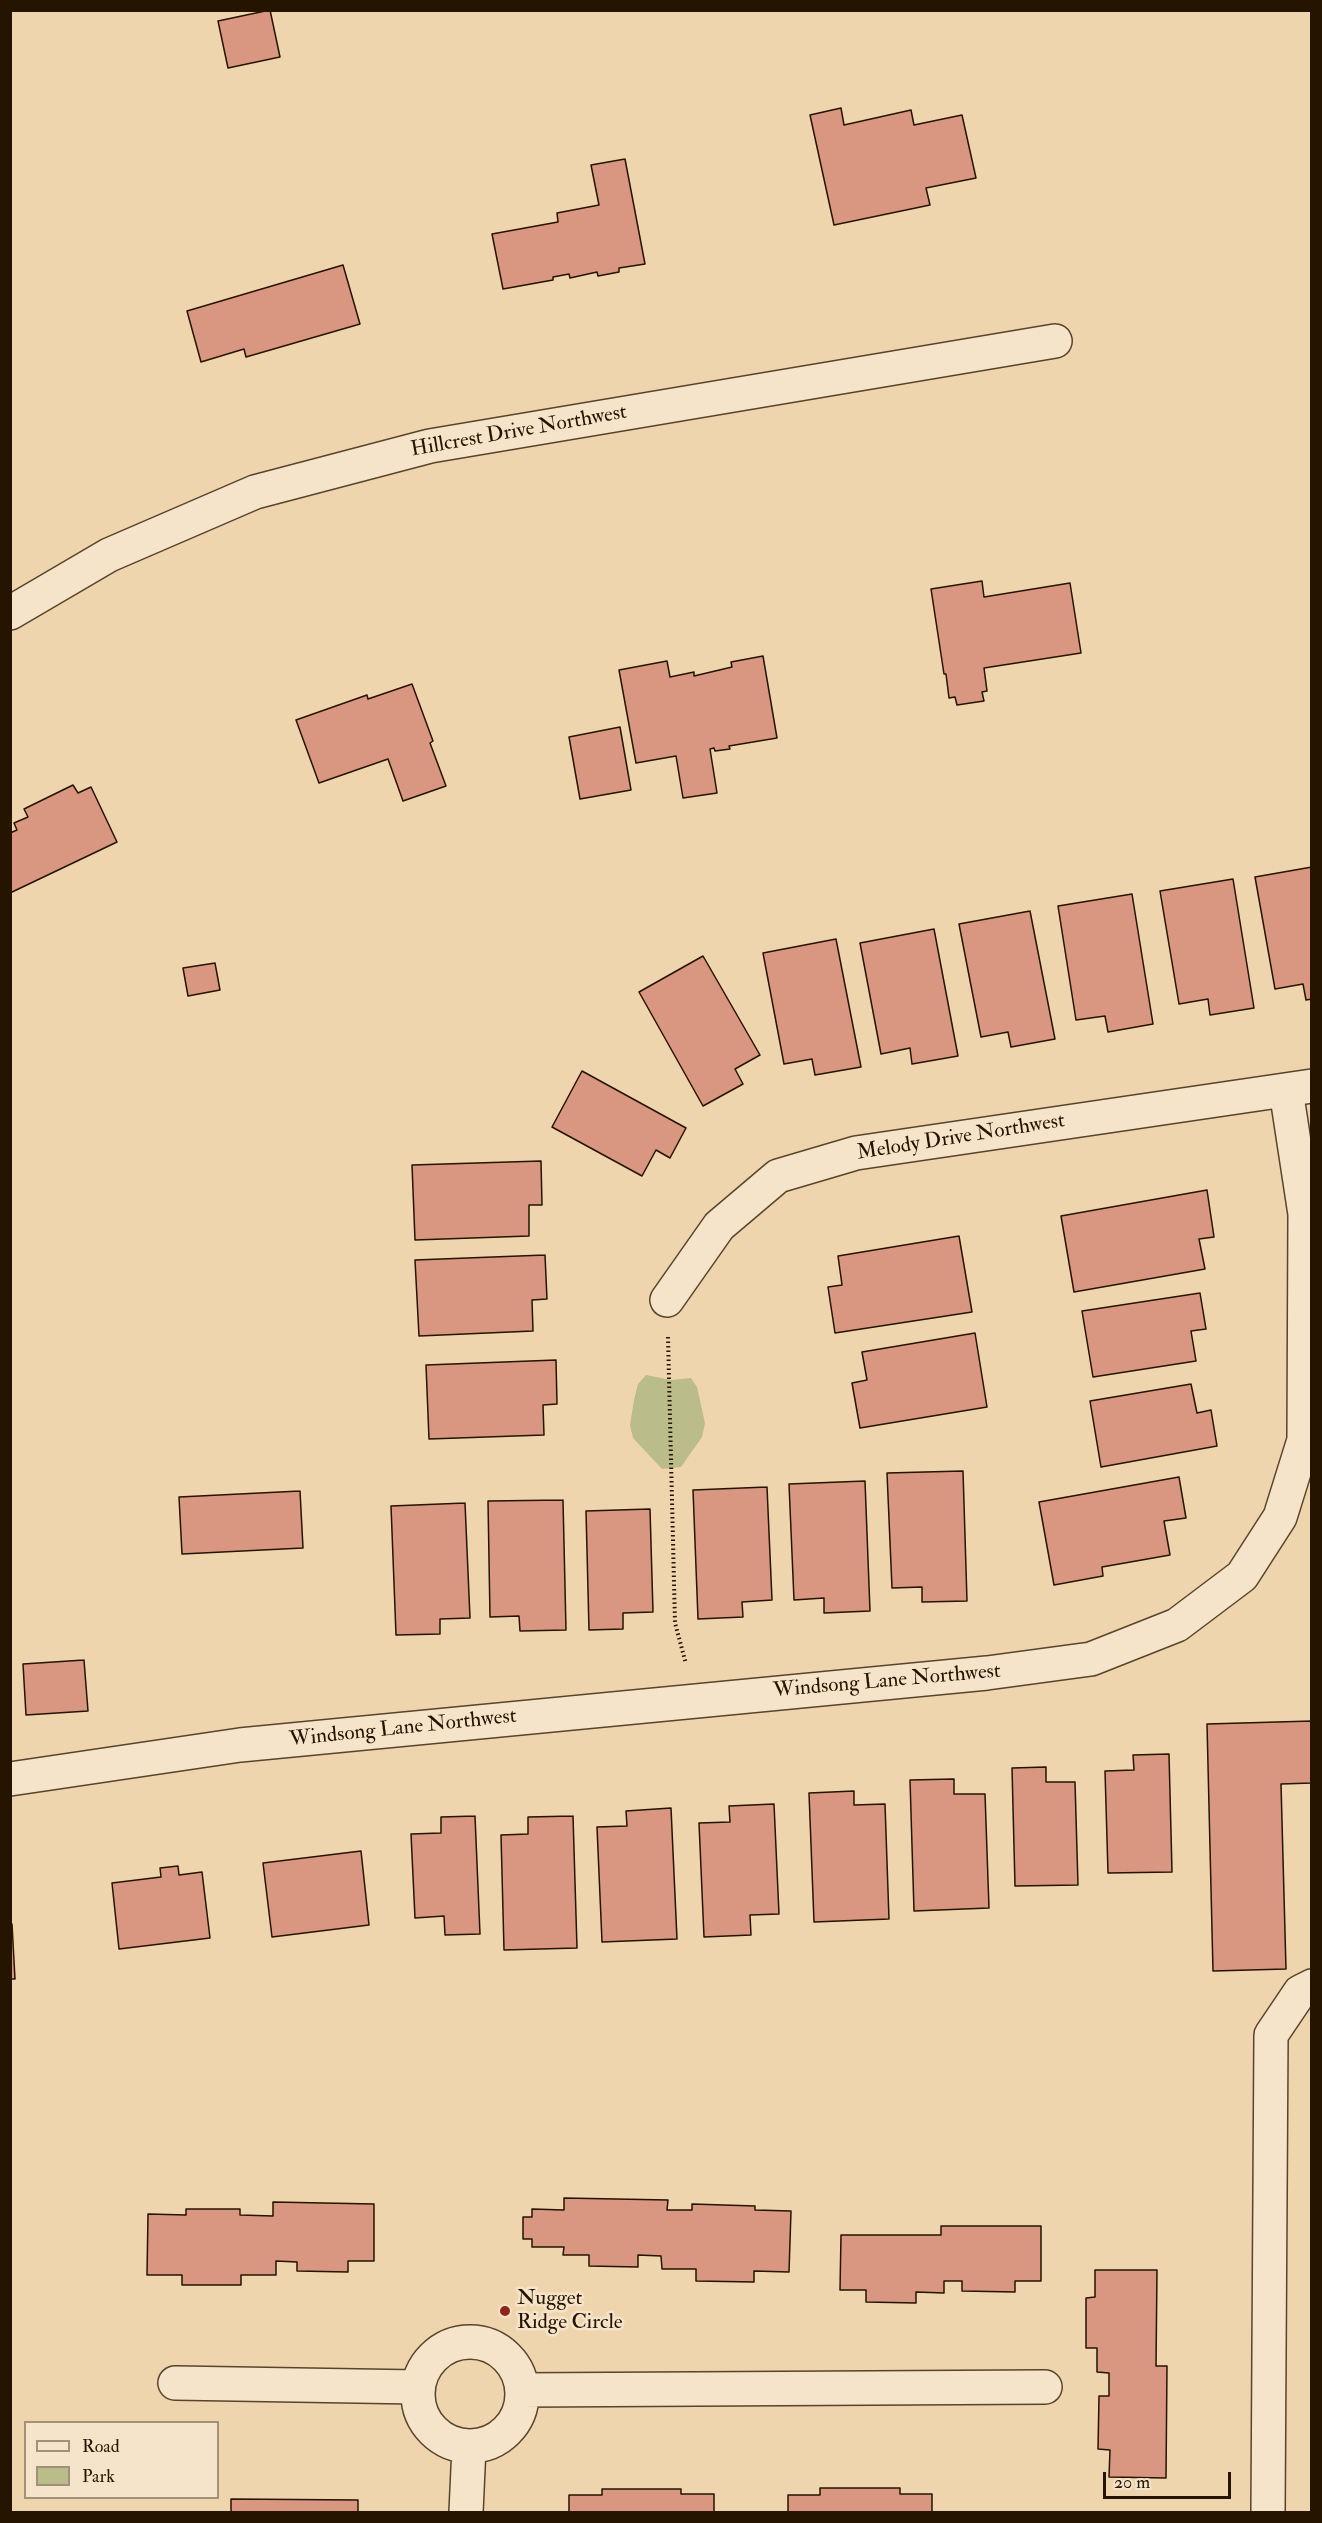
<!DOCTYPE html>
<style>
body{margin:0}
#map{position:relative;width:1322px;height:2523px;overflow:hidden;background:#efd5ad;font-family:"IM FELL Double Pica",serif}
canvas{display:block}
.frame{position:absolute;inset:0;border:12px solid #251400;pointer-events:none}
.legend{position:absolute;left:24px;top:2421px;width:195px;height:78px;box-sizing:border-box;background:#f5e4ca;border:2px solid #a29179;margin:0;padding:8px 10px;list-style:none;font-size:18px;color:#251400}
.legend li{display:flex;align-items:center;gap:12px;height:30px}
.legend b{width:30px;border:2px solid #a29179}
.scale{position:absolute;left:1103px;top:2472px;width:128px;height:27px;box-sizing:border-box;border:3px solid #251400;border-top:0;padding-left:8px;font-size:18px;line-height:21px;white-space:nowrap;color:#251400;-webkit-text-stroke:4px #f5e4ca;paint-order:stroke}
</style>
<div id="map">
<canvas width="1322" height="2523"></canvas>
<div class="frame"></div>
<ul class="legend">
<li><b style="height:8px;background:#f5e4ca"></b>Road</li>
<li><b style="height:16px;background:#babd89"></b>Park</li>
</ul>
<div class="scale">20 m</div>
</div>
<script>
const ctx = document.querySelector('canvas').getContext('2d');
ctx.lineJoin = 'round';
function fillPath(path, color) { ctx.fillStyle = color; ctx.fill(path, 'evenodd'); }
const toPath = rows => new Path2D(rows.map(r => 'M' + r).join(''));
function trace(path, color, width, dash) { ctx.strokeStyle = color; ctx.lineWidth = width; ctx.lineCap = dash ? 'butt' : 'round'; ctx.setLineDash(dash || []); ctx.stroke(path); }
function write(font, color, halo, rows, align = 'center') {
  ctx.font = font + ' "IM FELL Double Pica",serif'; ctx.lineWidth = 5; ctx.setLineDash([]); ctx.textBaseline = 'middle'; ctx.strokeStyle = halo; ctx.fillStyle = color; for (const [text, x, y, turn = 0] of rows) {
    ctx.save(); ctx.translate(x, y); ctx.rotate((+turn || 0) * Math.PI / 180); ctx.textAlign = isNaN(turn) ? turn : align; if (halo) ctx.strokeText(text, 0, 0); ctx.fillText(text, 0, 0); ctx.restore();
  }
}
const green = toPath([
 [646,1375,671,1380,691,1378,697,1387,705,1423,702,1437,681,1467,662,1469,633,1438,630,1425,634,1400,638,1384]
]);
const building = toPath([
 [270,10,280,57,228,68,218,21,270,10],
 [841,108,844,125,911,110,914,125,962,115,976,178,926,188,930,205,834,225,810,115,841,108],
 [625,159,645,264,619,268,619,272,598,276,597,272,570,278,569,274,553,277,553,280,503,289,492,234,558,222,557,213,599,205,591,165,625,159],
 [343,265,360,324,246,357,244,349,201,362,187,311,343,265],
 [982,581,984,597,1070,583,1081,653,984,668,987,691,982,692,984,701,957,705,955,697,949,698,946,674,944,674,931,589,982,581],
 [763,656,777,738,729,746,730,749,715,751,714,748,710,749,717,793,683,798,676,756,636,763,619,670,667,661,670,677,694,672,694,676,732,667,731,662,763,656],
 [412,684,433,741,430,743,446,786,403,801,388,759,319,783,296,720,367,695,368,699,412,684],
 [620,727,631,790,580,799,569,737,620,727],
 [73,785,78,793,91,787,117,842,10,893,10,833,17,830,14,823,28,817,24,809,73,785],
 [1312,867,1312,999,1306,1000,1303,984,1275,989,1255,877,1312,867],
 [1233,879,1254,1008,1210,1015,1208,999,1179,1004,1160,891,1233,879],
 [1132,894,1153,1024,1108,1032,1105,1016,1076,1020,1058,906,1132,894],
 [1030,911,1055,1039,1011,1047,1008,1032,981,1037,959,924,1030,911],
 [934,929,958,1056,912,1064,910,1048,881,1054,860,943,934,929],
 [836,939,861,1067,815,1075,812,1059,784,1064,763,953,836,939],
 [703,956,760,1055,735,1069,743,1084,703,1106,639,992,703,956],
 [215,963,220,990,188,996,183,968,215,963],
 [582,1071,686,1128,670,1158,656,1150,642,1176,552,1127,582,1071],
 [541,1161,542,1205,529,1205,529,1236,415,1240,412,1165,541,1161],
 [1207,1190,1214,1237,1199,1239,1205,1269,1074,1292,1061,1216,1207,1190],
 [959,1236,972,1312,835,1333,828,1287,842,1285,838,1256,959,1236],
 [545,1255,547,1299,532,1300,533,1331,419,1336,415,1260,545,1255],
 [1200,1293,1206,1329,1191,1331,1196,1361,1093,1377,1082,1311,1200,1293],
 [975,1333,987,1407,860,1428,852,1383,867,1380,862,1352,975,1333],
 [556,1360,557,1404,543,1405,544,1435,429,1439,426,1365,556,1360],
 [1191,1384,1197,1413,1211,1410,1217,1446,1101,1467,1090,1401,1191,1384],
 [963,1471,967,1601,922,1602,922,1587,892,1588,887,1473,963,1471],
 [1179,1477,1186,1518,1164,1521,1170,1555,1102,1567,1103,1576,1054,1585,1039,1502,1179,1477],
 [865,1481,870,1611,824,1613,824,1598,794,1600,789,1484,865,1481],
 [767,1487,772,1600,742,1602,743,1617,698,1619,693,1490,767,1487],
 [300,1491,303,1548,182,1554,179,1497,300,1491],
 [563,1500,566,1630,520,1631,519,1616,490,1617,488,1501,563,1500],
 [465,1503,470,1618,440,1619,440,1634,396,1635,391,1506,465,1503],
 [650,1509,653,1612,623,1613,623,1629,589,1630,586,1511,650,1509],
 [84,1660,88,1711,26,1715,23,1664,84,1660],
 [1312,1721,1312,1783,1281,1784,1286,1969,1213,1971,1207,1724,1312,1721],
 [1169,1754,1172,1872,1108,1873,1105,1771,1134,1770,1133,1755,1169,1754],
 [1046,1767,1046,1782,1075,1782,1078,1885,1015,1886,1012,1768,1046,1767],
 [954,1779,954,1794,985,1794,989,1908,914,1911,910,1780,954,1779],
 [854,1791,854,1805,885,1804,889,1919,814,1922,809,1793,854,1791],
 [774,1804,779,1914,750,1915,751,1935,704,1937,699,1823,730,1822,729,1806,774,1804],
 [671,1808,677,1939,602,1942,597,1827,627,1826,626,1811,671,1808],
 [475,1816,480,1934,445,1935,444,1916,415,1918,411,1834,441,1833,441,1817,475,1816],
 [573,1816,577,1948,504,1950,501,1835,528,1834,528,1817,573,1816],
 [361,1851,369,1925,272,1937,263,1863,361,1851],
 [178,1866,179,1875,202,1872,210,1938,119,1949,112,1883,161,1877,160,1868,178,1866],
 [12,1924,15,1979,10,1979,10,1925,12,1924],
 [564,2198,668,2200,667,2210,692,2210,692,2204,755,2206,755,2210,791,2211,789,2272,754,2271,754,2282,696,2281,696,2269,662,2269,661,2256,638,2255,638,2267,589,2266,589,2255,563,2255,564,2247,532,2247,532,2239,523,2239,523,2217,532,2217,532,2209,564,2210,564,2198],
 [273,2202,374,2204,374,2261,348,2261,348,2272,297,2271,297,2262,276,2261,276,2275,241,2275,241,2285,182,2285,182,2275,147,2275,148,2214,186,2215,186,2209,240,2209,240,2215,273,2216,273,2202],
 [941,2226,1041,2226,1041,2281,1015,2281,1015,2292,962,2291,962,2281,944,2281,944,2293,916,2292,916,2303,866,2302,866,2290,840,2290,841,2235,941,2235,941,2226],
 [1095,2270,1157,2270,1156,2366,1167,2366,1166,2478,1109,2477,1110,2450,1098,2449,1099,2396,1109,2396,1109,2373,1097,2372,1097,2348,1086,2348,1086,2298,1095,2297,1095,2270],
 [820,2488,900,2488,900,2494,932,2494,932,2512,788,2512,788,2495,820,2495,820,2488],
 [602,2489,681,2489,681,2494,714,2494,714,2512,569,2512,569,2495,602,2495,602,2489],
 [231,2499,358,2500,358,2512,231,2512,231,2499]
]);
const path = toPath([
 [668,1337,675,1623,686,1664]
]);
const minor = toPath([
 [10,613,109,555,255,492,430,446,1055,341],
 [667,1300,719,1226,778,1176,856,1153,1312,1086],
 [10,1779,240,1745,987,1673,1091,1659,1177,1625,1242,1576,1280,1517,1304,1440,1305,1214,1286,1090],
 '418 2394a52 52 0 1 1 104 0a52 52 0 1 1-104 0Z',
 [175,2383,418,2387],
 [522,2390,1045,2387],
 [466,2512,469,2447],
 [1268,2512,1271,2035,1300,1992,1312,1986]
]);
const markers = [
 [505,2311,6,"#8f2418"]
];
const streetNames = [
 ["Hillcrest Drive Northwest",519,432,-10],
 ["Melody Drive Northwest",961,1138,-9],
 ["Windsong Lane Northwest",887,1682,-5],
 ["Windsong Lane Northwest",403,1729,-6]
];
const poiNames = [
 ["Nugget",517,2299],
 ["Ridge Circle",517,2323]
];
fillPath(green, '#babd89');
fillPath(building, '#d99680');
trace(building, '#251400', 1.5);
trace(minor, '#58442b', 36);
trace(path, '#251400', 4, [1.5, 3]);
trace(minor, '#f5e4ca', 33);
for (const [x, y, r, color] of markers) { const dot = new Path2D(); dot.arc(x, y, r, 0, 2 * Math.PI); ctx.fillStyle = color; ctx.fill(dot); trace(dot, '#f5e4ca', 2); }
write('21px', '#251400', '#f5e4ca', streetNames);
write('21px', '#251400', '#f5e4ca', poiNames, 'left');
</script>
